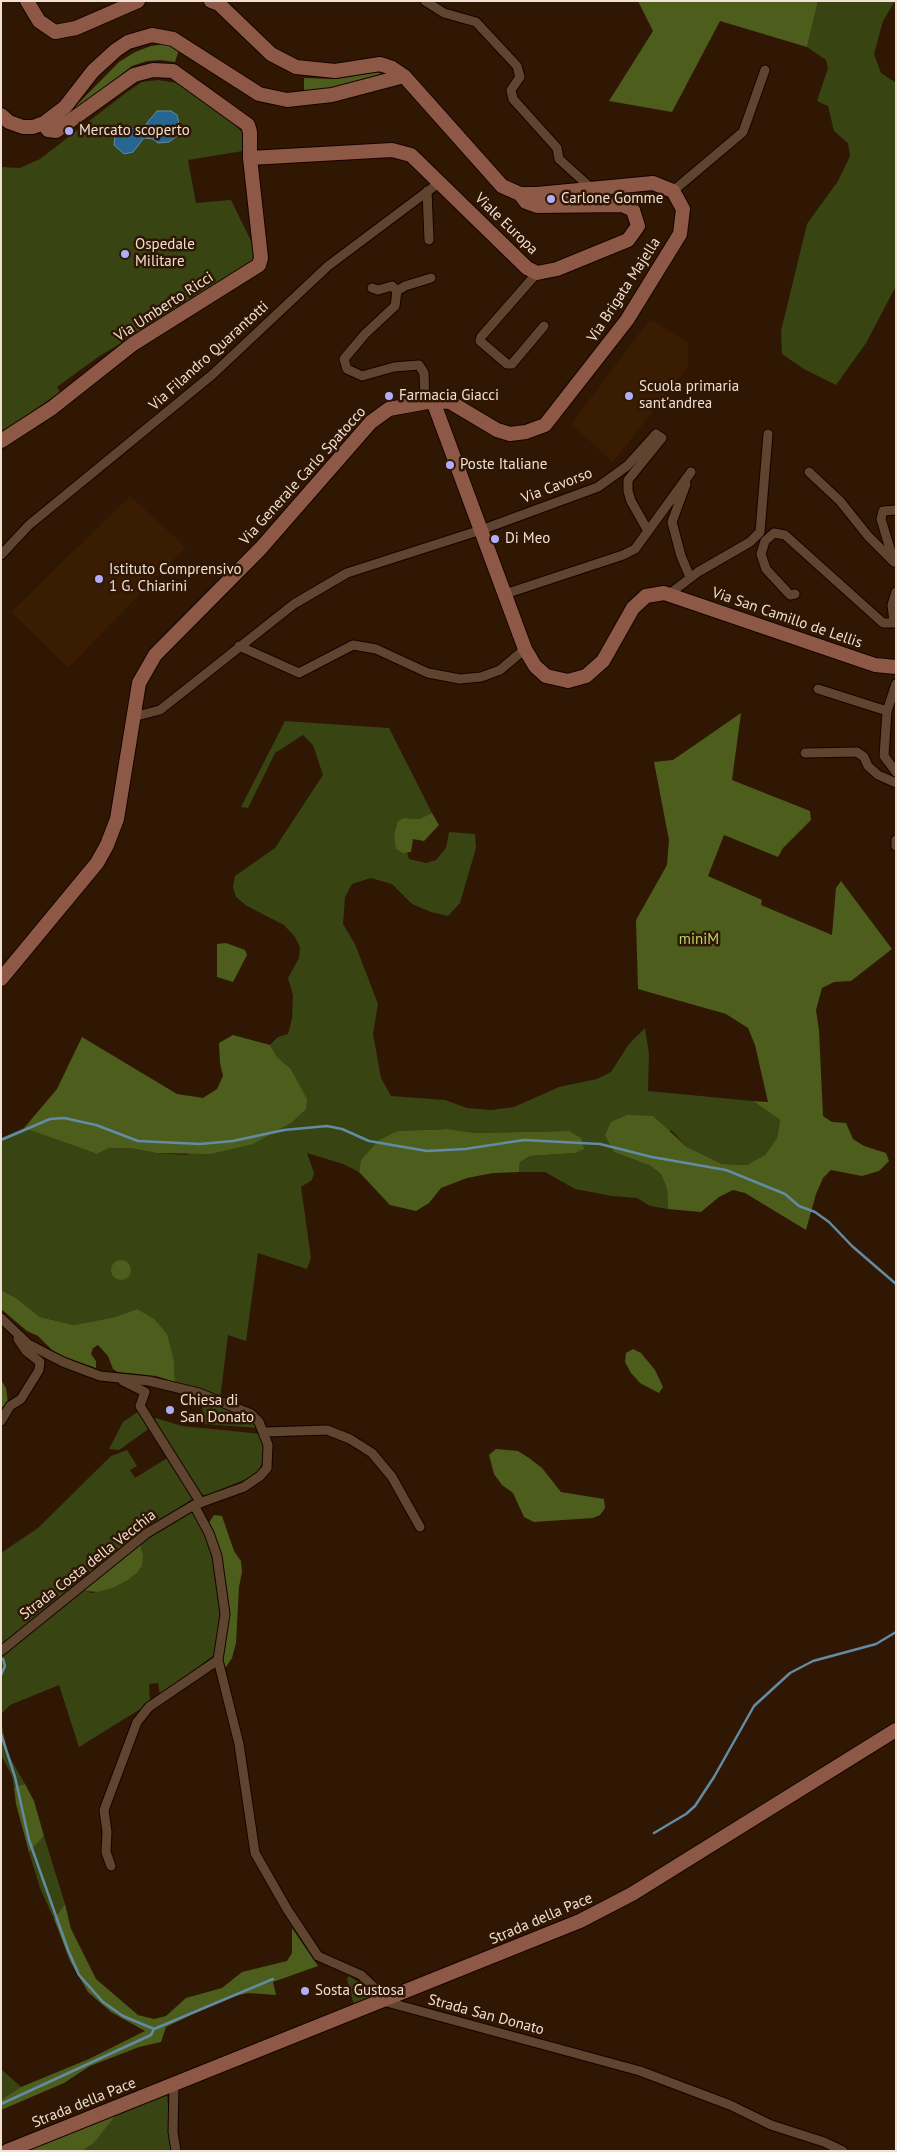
<!DOCTYPE html>
<style>
body{margin:0}
#map{position:relative;width:897px;height:2152px;overflow:hidden;background:#2f1704;font-family:"PT Sans",sans-serif}
canvas{display:block}
.frame{position:absolute;inset:0;border:2px solid #f1e0d4;pointer-events:none}
</style>
<div id="map">
<canvas width="897" height="2152"></canvas>
<div class="frame"></div>
</div>
<script>
const ctx = document.querySelector('canvas').getContext('2d');
ctx.lineJoin = 'round';
function fillPath(path, color) { ctx.fillStyle = color; ctx.fill(path, 'evenodd'); }
const toPath = rows => new Path2D(rows.map(r => 'M' + r).join(''));
function trace(path, color, width, dash) { ctx.strokeStyle = color; ctx.lineWidth = width; ctx.lineCap = dash ? 'butt' : 'round'; ctx.setLineDash(dash || []); ctx.stroke(path); }
function write(font, color, halo, rows, align = 'center') {
  ctx.font = font + ' "PT Sans",sans-serif'; ctx.lineWidth = 5; ctx.setLineDash([]); ctx.textBaseline = 'middle'; ctx.strokeStyle = halo; ctx.fillStyle = color; for (const [text, x, y, turn = 0] of rows) {
    ctx.save(); ctx.translate(x, y); ctx.rotate((+turn || 0) * Math.PI / 180); ctx.textAlign = isNaN(turn) ? turn : align; if (halo) ctx.strokeText(text, 0, 0); ctx.fillText(text, 0, 0); ctx.restore();
  }
}
const built = toPath([
 [650,319,688,342,688,367,613,462,571,424],
 [130,496,186,547,68,668,11,612]
]);
const green = toPath([
 [818,1,895,1,883,21,874,54,881,73,896,83,896,286,866,343,836,385,804,369,782,354,781,331,807,224,838,181,850,156,848,143,834,131,828,106,817,101,828,68,826,60,807,47],
 [158,80,177,83,189,90,236,126,246,136,247,146,243,151,188,160,196,203,231,200,257,253,255,263,98,357,57,387,60,392,1,433,1,167,20,168,40,159,127,92,142,82],
 [285,721,389,728,432,813,419,819,404,818,394,835,397,849,407,852,409,859,426,863,436,860,446,848,449,832,475,834,476,848,460,903,448,916,431,912,412,904,392,884,371,878,352,884,345,897,343,924,355,944,378,1004,373,1034,381,1078,391,1096,445,1100,467,1108,491,1110,514,1107,559,1087,597,1079,611,1072,629,1044,645,1028,649,1054,648,1091,753,1101,780,1120,777,1138,765,1155,748,1165,722,1164,687,1147,671,1130,634,1158,649,1165,661,1174,667,1189,668,1209,650,1206,637,1198,612,1196,575,1189,545,1172,519,1172,520,1162,530,1156,575,1153,569,1131,475,1133,448,1129,398,1131,361,1160,359,1172,343,1164,307,1153,314,1173,312,1180,301,1187,311,1258,307,1269,258,1253,246,1341,228,1335,220,1399,175,1382,174,1362,137,1309,115,1317,74,1325,40,1317,16,1298,1,1290,1,1138,24,1128,97,1154,109,1148,130,1148,156,1153,187,1155,290,1068,277,1057,270,1045,278,1037,288,1034,292,1019,293,995,288,978,299,958,300,947,295,937,284,925,247,906,236,897,233,887,235,876,275,848,323,775,313,745,303,735,275,753,248,808,241,807],
 [202,1398,240,1413,259,1428,203,1424],
 [139,1411,150,1428,119,1450,109,1449,123,1422],
 [156,1418,182,1426,262,1434,265,1449,263,1461,258,1471,251,1477,205,1496,196,1489,154,1420],
 [127,1450,137,1466,130,1470,135,1478,169,1457,195,1497,138,1536,1,1646,1,1553,38,1528,111,1456],
 [190,1512,198,1518,215,1556,222,1610,217,1653,160,1695,158,1683,149,1684,150,1703,79,1747,59,1685,10,1705,1,1714,1,1657,87,1585,85,1591,92,1593,113,1588,128,1580,137,1573,143,1555,140,1544,161,1527],
 [1,1721,8,1754,25,1784,14,1787,12,1776,1,1755],
 [44,1836,65,1904,54,1919,40,1888,29,1852],
 [349,1976,366,1987,372,1994,371,1998,354,2005,347,1979],
 [1,2069,21,2087,1,2100],
 [167,2092,171,2151,82,2151,94,2143,120,2110]
]);
const forest = toPath([
 [638,1,818,1,807,47,720,21,672,112,609,101,653,31],
 [166,44,179,49,175,62,160,60,147,61,132,66,59,123,119,62,135,52,151,46],
 [376,72,384,75,331,90,304,93,304,78,336,79],
 [741,713,732,780,810,811,811,820,783,848,778,857,724,835,708,876,762,900,761,905,832,935,836,888,841,881,892,949,851,981,834,982,822,988,816,1010,819,1030,823,1116,832,1122,846,1123,853,1139,864,1146,886,1153,889,1161,879,1171,862,1176,831,1170,823,1178,816,1194,806,1230,745,1193,733,1190,719,1197,701,1212,668,1209,667,1189,661,1174,649,1165,614,1152,605,1135,611,1122,627,1115,653,1116,687,1147,722,1164,747,1165,765,1155,777,1138,780,1120,753,1101,768,1102,755,1045,748,1028,726,1014,638,989,636,920,667,865,669,840,654,762,673,760],
 [432,813,439,825,424,841,413,839,411,852,403,853,396,849,394,835,398,821,404,818,419,819],
 [226,943,245,950,247,955,233,982,217,977,217,944],
 [233,1035,270,1045,277,1057,290,1068,307,1099,306,1109,292,1122,253,1144,210,1154,156,1153,130,1148,109,1148,97,1154,24,1128,57,1089,82,1037,177,1094,203,1098,217,1089,223,1076,220,1063,219,1043],
 [448,1129,475,1133,569,1131,581,1138,584,1149,575,1153,530,1156,520,1162,519,1172,493,1173,467,1178,441,1188,429,1203,416,1211,390,1205,359,1172,361,1160,379,1140,398,1131],
 '111 1270a10 10 0 1 1 20 0a10 10 0 1 1-20 0Z',
 [1,1290,16,1298,40,1317,74,1325,115,1317,137,1309,154,1319,167,1334,174,1362,175,1382,156,1376,118,1372,113,1369,108,1356,98,1345,93,1348,91,1354,96,1361,96,1368,56,1354,38,1336,27,1331,1,1309],
 [633,1349,641,1353,655,1370,663,1387,659,1393,640,1383,631,1373,625,1362,626,1353],
 [1,1380,6,1388,8,1403,1,1408],
 [496,1449,518,1451,529,1458,542,1468,561,1492,604,1499,605,1508,600,1515,593,1518,534,1522,524,1517,513,1493,502,1485,494,1474,489,1455],
 [214,1515,222,1516,234,1551,241,1561,242,1572,239,1587,236,1643,232,1658,226,1667,222,1666,220,1658,227,1620,208,1524],
 [140,1544,143,1555,142,1565,137,1573,128,1580,113,1588,98,1592,85,1591,87,1585],
 [25,1784,34,1801,44,1836,29,1852,16,1804,14,1787],
 [65,1904,71,1929,96,1979,138,2015,154,2019,166,2016,186,1998,222,1988,242,1972,287,1961,292,1953,292,1928,318,1966,273,1982,276,1995,249,1993,234,1996,197,2012,166,2027,161,2042,139,2047,90,2066,64,2083,1,2110,1,2100,21,2087,89,2059,145,2031,111,2012,88,1992,70,1961,54,1919],
 [120,2110,94,2143,82,2151,23,2151]
]);
const water = toPath([
 [157,111,171,111,177,115,180,128,178,135,169,142,158,143,153,139,144,138,133,152,124,154,114,145,115,134,118,128,142,129,157,111]
]);
const stream = toPath([
 [1,1140,50,1119,64,1118,96,1125,138,1141,200,1144,233,1141,284,1130,327,1126,342,1129,369,1141,427,1151,465,1149,524,1140,600,1144,652,1157,726,1170,785,1194,799,1206,815,1212,829,1222,852,1246,896,1284],
 [1,1675,5,1666,3,1659],
 [1,1734,15,1777,29,1840,68,1950,79,1975,103,2002,123,2016,154,2029,273,1979],
 [654,1833,686,1814,695,1806,714,1777,754,1706,790,1673,813,1661,876,1644,896,1632],
 [1,2104,151,2035,154,2029]
]);
const street = toPath([
 [425,1,444,13,476,22,517,66,520,77,511,90,513,99,557,148,559,159,591,188],
 [427,191,429,240],
 [673,191,743,132,765,70],
 [537,273,481,337,480,341,507,364,512,364,544,326],
 [372,288,378,290,392,286,397,291,395,306,365,334,344,359,347,369,362,376,394,367,419,365,424,373,425,402],
 [397,291,405,286,431,278],
 [809,472,840,501,868,536,893,561],
 [686,484,672,522,681,556,690,577],
 [1,555,29,525,212,375,328,266,440,182],
 [894,562,881,519,883,511,896,510],
 [505,594,623,555,635,549,691,472],
 [795,594,790,595,766,569,761,554,765,541,774,533,785,535,883,623,896,623],
 [668,595,698,572,750,542,760,532,768,434],
 [894,622,892,605,896,592],
 [239,646,299,673,353,645,376,649,428,673,460,679,481,677,500,670,525,649],
 [896,684,887,711,884,756,896,772],
 [818,689,887,711],
 [133,717,160,710,294,604,347,573,481,530,598,487,627,466,656,434,662,438,628,480,628,491,631,501,648,531],
 [805,753,857,752,864,757,868,766,878,775,896,783],
 [896,840,896,846],
 [1,1318,28,1344,63,1362,100,1376,149,1381,199,1393,251,1414,259,1422,268,1445,267,1468,260,1476,244,1487,194,1505,147,1533,1,1651],
 [123,1381,145,1392,140,1406,201,1503],
 [1,1421,10,1406,21,1399,39,1370,40,1362,26,1351,18,1339],
 [265,1432,327,1430,350,1439,372,1453,392,1477,420,1527],
 [194,1505,209,1533,217,1556,225,1614,218,1660,239,1744,255,1853,287,1909,318,1956,361,1975,375,1988,383,2001,640,2071,730,2105,771,2125,824,2142,843,2151],
 [111,1866,106,1852,107,1832,104,1810,137,1722,149,1707,218,1660],
 [174,2085,173,2132,176,2151]
]);
const secondary = toPath([
 [27,1,39,21,55,32,76,28,138,1],
 [1,115,9,122,23,127,33,127,44,123,65,107,93,71,116,50,128,42,152,35,173,39,259,94,287,100,332,95,404,76],
 [250,158,392,150,411,155,527,268,537,273,557,269,628,240,638,226,633,210,622,205,537,206,526,202,520,194],
 [433,401,525,649,535,666,546,676,568,681,586,676,603,661,633,608,646,596,664,593,875,665,896,667],
 [1,441,52,408,133,344,259,265,261,258,250,158,250,132,248,125,173,71,153,70,134,75,56,131,48,130,44,123],
 [1,979,97,863,107,845,117,819,139,683,155,655,261,548,371,422,389,409,433,401,450,402,497,430,510,434,526,432,545,425,627,320,680,234,683,209,673,191,653,183,537,194,520,194,502,186,404,76,392,68,380,64,335,71,296,67,271,54,219,4,211,1],
 [7,2151,580,1921,632,1894,896,1730]
]);
const markers = [
 [69,131,5,"#b2adf9"],
 [551,199,5,"#b2adf9"],
 [125,254,5,"#b2adf9"],
 [389,396,5,"#b2adf9"],
 [629,396,5,"#b2adf9"],
 [450,465,5,"#b2adf9"],
 [495,539,5,"#b2adf9"],
 [99,579,5,"#b2adf9"],
 [170,1410,5,"#b2adf9"],
 [305,1991,5,"#b2adf9"]
];
const poiNames = [
 ["Mercato scoperto",79,131],
 ["Carlone Gomme",561,199],
 ["Ospedale",135,245],
 ["Militare",135,262],
 ["Scuola primaria",639,387],
 ["sant'andrea",639,404],
 ["Farmacia Giacci",399,396],
 ["Poste Italiane",460,465],
 ["Di Meo",505,539],
 ["Istituto Comprensivo",109,570],
 ["1 G. Chiarini",109,587],
 ["Chiesa di",180,1401],
 ["San Donato",180,1418],
 ["Sosta Gustosa",315,1991]
];
const streetNames = [
 ["Viale Europa",506,224,44],
 ["Via Brigata Majella",624,290,-57],
 ["Via Umberto Ricci",164,307,-33],
 ["Via Filandro Quarantotti",209,356,-42],
 ["Via Generale Carlo Spatocco",303,476,-48],
 ["Via Cavorso",557,486,-21],
 ["Via San Camillo de Lellis",787,618,19],
 ["Strada Costa della Vecchia",88,1565,-38],
 ["Strada della Pace",541,1919,-23],
 ["Strada San Donato",486,2015,15],
 ["Strada della Pace",84,2103,-22]
];
const parkNames = [
 ["miniM",699,940]
];
fillPath(built, '#391c02');
fillPath(green, '#384513');
fillPath(forest, '#4d5e1c');
fillPath(water, '#266690');
trace(water, '#638ba4', 1);
trace(stream, '#638ba4', 2.5);
trace(street, '#160300', 11);
trace(secondary, '#160300', 16);
trace(street, '#5f4430', 9);
trace(secondary, '#8d5846', 14);
for (const [x, y, r, color] of markers) { const dot = new Path2D(); dot.arc(x, y, r, 0, 2 * Math.PI); ctx.fillStyle = color; ctx.fill(dot); trace(dot, '#2f1704', 2); }
write('15px', '#f1e0d4', '#2f1704', poiNames, 'left');
write('15px', '#f1e0d4', '#2f1704', streetNames);
write('15px', '#b5d765', '#2f1704', parkNames);
</script>
